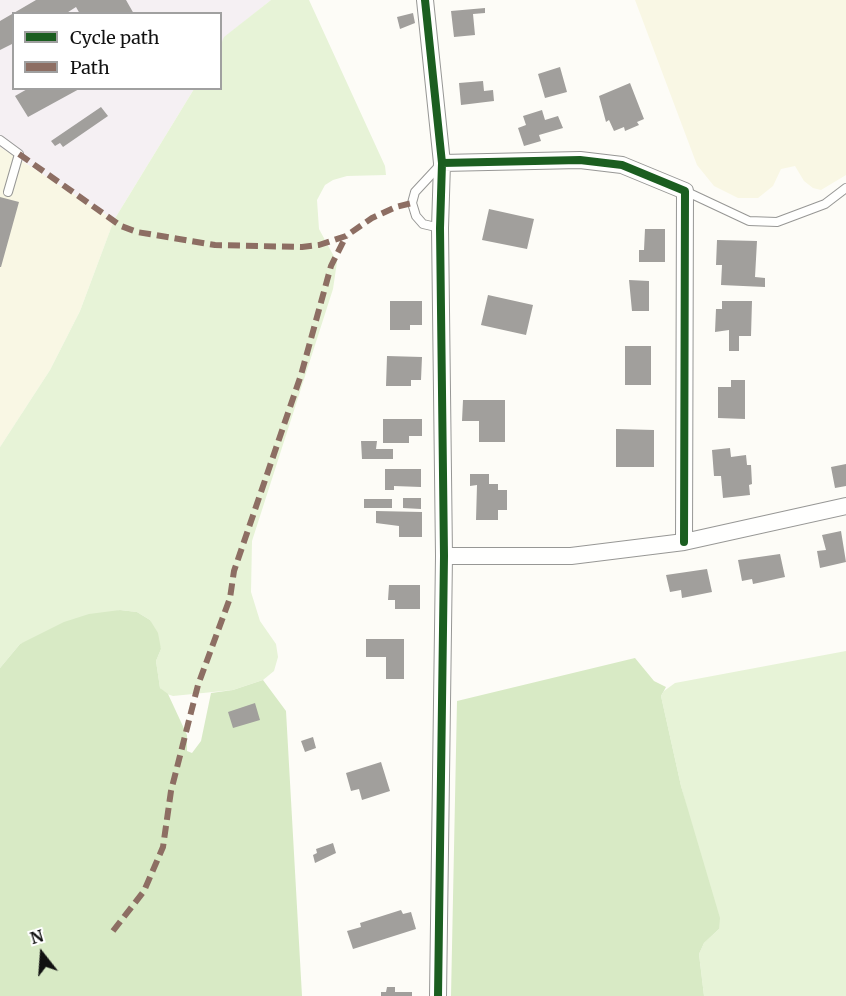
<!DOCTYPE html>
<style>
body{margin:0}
#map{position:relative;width:846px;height:996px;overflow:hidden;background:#fdfcf7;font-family:Merriweather,serif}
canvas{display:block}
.legend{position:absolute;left:12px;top:12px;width:210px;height:78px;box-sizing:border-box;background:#fff;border:2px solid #a0a0a0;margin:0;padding:8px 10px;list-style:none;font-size:18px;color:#111}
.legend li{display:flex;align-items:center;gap:12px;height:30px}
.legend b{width:30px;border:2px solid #a0a0a0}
.north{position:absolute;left:12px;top:924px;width:60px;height:60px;-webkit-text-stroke:4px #fff;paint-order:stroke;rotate:343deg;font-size:16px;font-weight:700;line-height:24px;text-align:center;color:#111}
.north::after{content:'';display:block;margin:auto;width:21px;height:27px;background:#111;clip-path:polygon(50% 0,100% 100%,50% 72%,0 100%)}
</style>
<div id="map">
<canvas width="846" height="996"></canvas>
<ul class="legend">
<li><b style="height:8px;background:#1b5e20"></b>Cycle path</li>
<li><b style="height:8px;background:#8d6e63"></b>Path</li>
</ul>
<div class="north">N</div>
</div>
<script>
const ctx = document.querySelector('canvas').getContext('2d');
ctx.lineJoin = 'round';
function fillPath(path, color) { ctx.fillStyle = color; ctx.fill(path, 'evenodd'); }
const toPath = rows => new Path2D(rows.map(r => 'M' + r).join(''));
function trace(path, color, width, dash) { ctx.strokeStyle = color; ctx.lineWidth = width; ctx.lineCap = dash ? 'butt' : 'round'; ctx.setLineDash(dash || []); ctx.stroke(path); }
const industrial = toPath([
 [0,0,271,0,225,37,221,44,220,14,14,14,14,88,194,89,114,220,0,147]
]);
const farmland = toPath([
 [635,0,846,0,846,175,821,190,813,188,804,181,795,166,781,169,773,186,758,198,738,198,714,186,697,165],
 [0,147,114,220,80,311,50,370,0,447]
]);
const green = toPath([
 [271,0,309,0,385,166,386,175,347,176,333,180,325,185,317,200,319,229,337,262,333,289,252,541,251,592,260,621,276,644,278,657,274,671,263,680,233,690,173,696,164,693,160,688,156,661,161,649,150,620,137,612,120,610,20,644,0,668,0,447,50,370,80,311,114,220,194,89,220,88,221,44,224,37],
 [846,651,846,996,704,996,699,954,704,943,719,929,681,786,661,696,664,691,675,683]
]);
const forest = toPath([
 [120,610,137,612,150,620,158,633,161,649,156,661,160,688,168,694,187,735,187,751,192,753,201,741,211,693,233,690,263,680,286,711,302,996,0,996,0,668,20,644,64,622,89,614],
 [635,658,654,681,666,687,661,696,681,786,720,918,719,929,704,943,699,954,704,996,451,996,457,701]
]);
const building = toPath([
 [36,0,126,0,134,14,80,14,76,7,65,14,14,14,14,43,0,50,0,21],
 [485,8,485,13,473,14,475,35,454,37,451,11],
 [413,13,415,23,400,29,397,17],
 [560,67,567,92,545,98,538,74],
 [483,81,484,91,493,90,494,101,461,105,459,83],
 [630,83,644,119,637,122,639,125,625,131,624,127,614,131,609,120,606,122,599,96],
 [29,88,81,88,28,117,15,96],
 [101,107,108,116,63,147,60,143,55,146,51,141],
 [542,110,545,120,558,116,563,128,539,135,541,141,524,146,518,128,526,125,523,116],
 [0,197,19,202,1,267,0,267],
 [489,209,534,219,527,249,482,240],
 [645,229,665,229,665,262,639,262,639,250,644,250],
 [717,240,757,241,755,277,765,278,765,287,721,285,722,265,716,265],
 [629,280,649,281,649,311,632,311],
 [488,295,533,305,526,335,481,325],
 [390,301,422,301,422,325,410,325,410,330,390,330],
 [722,301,752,301,751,336,739,336,739,351,729,351,729,330,715,332,716,309,722,309],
 [625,346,651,346,651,385,625,385],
 [387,356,422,357,421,380,411,380,411,386,386,386],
 [731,380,745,380,745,419,718,418,718,387,731,387],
 [463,400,505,400,505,442,479,442,479,421,462,421],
 [383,419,422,419,422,436,409,436,409,443,383,443],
 [616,429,654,430,654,467,616,467],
 [361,441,377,441,376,449,393,449,393,459,362,459],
 [730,448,731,457,746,455,747,465,751,465,752,484,749,485,750,495,723,498,721,476,714,476,712,450],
 [846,464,846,486,835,488,831,467],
 [385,469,421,469,421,487,394,486,394,490,385,490],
 [470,474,489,474,489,484,498,484,498,490,507,490,507,510,498,510,498,520,476,520,477,485,470,486],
 [403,498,421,498,421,509,403,508],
 [364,499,392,499,392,508,364,508],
 [376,511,422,512,422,537,399,537,399,526,376,523],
 [841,531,846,562,820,568,817,551,826,550,822,535],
 [780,554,785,577,753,584,752,579,742,581,738,560],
 [707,569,712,592,682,598,681,590,670,592,666,575],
 [389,585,420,585,420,609,395,609,395,600,388,600],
 [366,639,404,639,404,679,386,679,386,657,366,657],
 [255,703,260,720,233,728,228,712],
 [313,737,316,748,305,752,301,741],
 [381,762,390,791,362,800,359,789,351,791,346,773],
 [333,843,336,853,315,863,313,855,317,853,316,849],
 [401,910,403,914,411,912,416,929,353,949,347,931,361,927,360,923],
 [387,987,395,987,395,992,412,992,412,996,381,996,381,992,386,992]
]);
const lane = toPath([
 [0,140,19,154,8,192],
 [685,191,749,221,777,222,825,204,846,188],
 [440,228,423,224,416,216,412,203,415,192,441,164]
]);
const street = toPath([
 [425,0,442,163,440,228,444,556,438,996],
 [442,163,580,160,622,165,685,191,684,542],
 [444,556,571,556,684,542,846,506]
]);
const quiet = toPath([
 [19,154,121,226,137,232,215,245,302,247,319,245,346,236,372,218,396,207,412,203],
 [113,931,144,891,163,847,171,791,198,685,230,598,234,571,301,375,331,266,346,236]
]);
const cycleway = toPath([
 [425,0,442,163,440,228,444,556,438,996],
 [442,163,580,160,622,165,685,191,684,542]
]);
fillPath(industrial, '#f5f0f3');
fillPath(farmland, '#f9f7e4');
fillPath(green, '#e7f3d7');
fillPath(forest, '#d8eac5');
fillPath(building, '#a19f9c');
trace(lane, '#979795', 10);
trace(street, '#979795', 18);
trace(lane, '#fffffe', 8);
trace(street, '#fffffe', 16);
trace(quiet, '#8d6e63', 6, [12, 6]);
trace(cycleway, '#1b5e20', 8);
</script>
